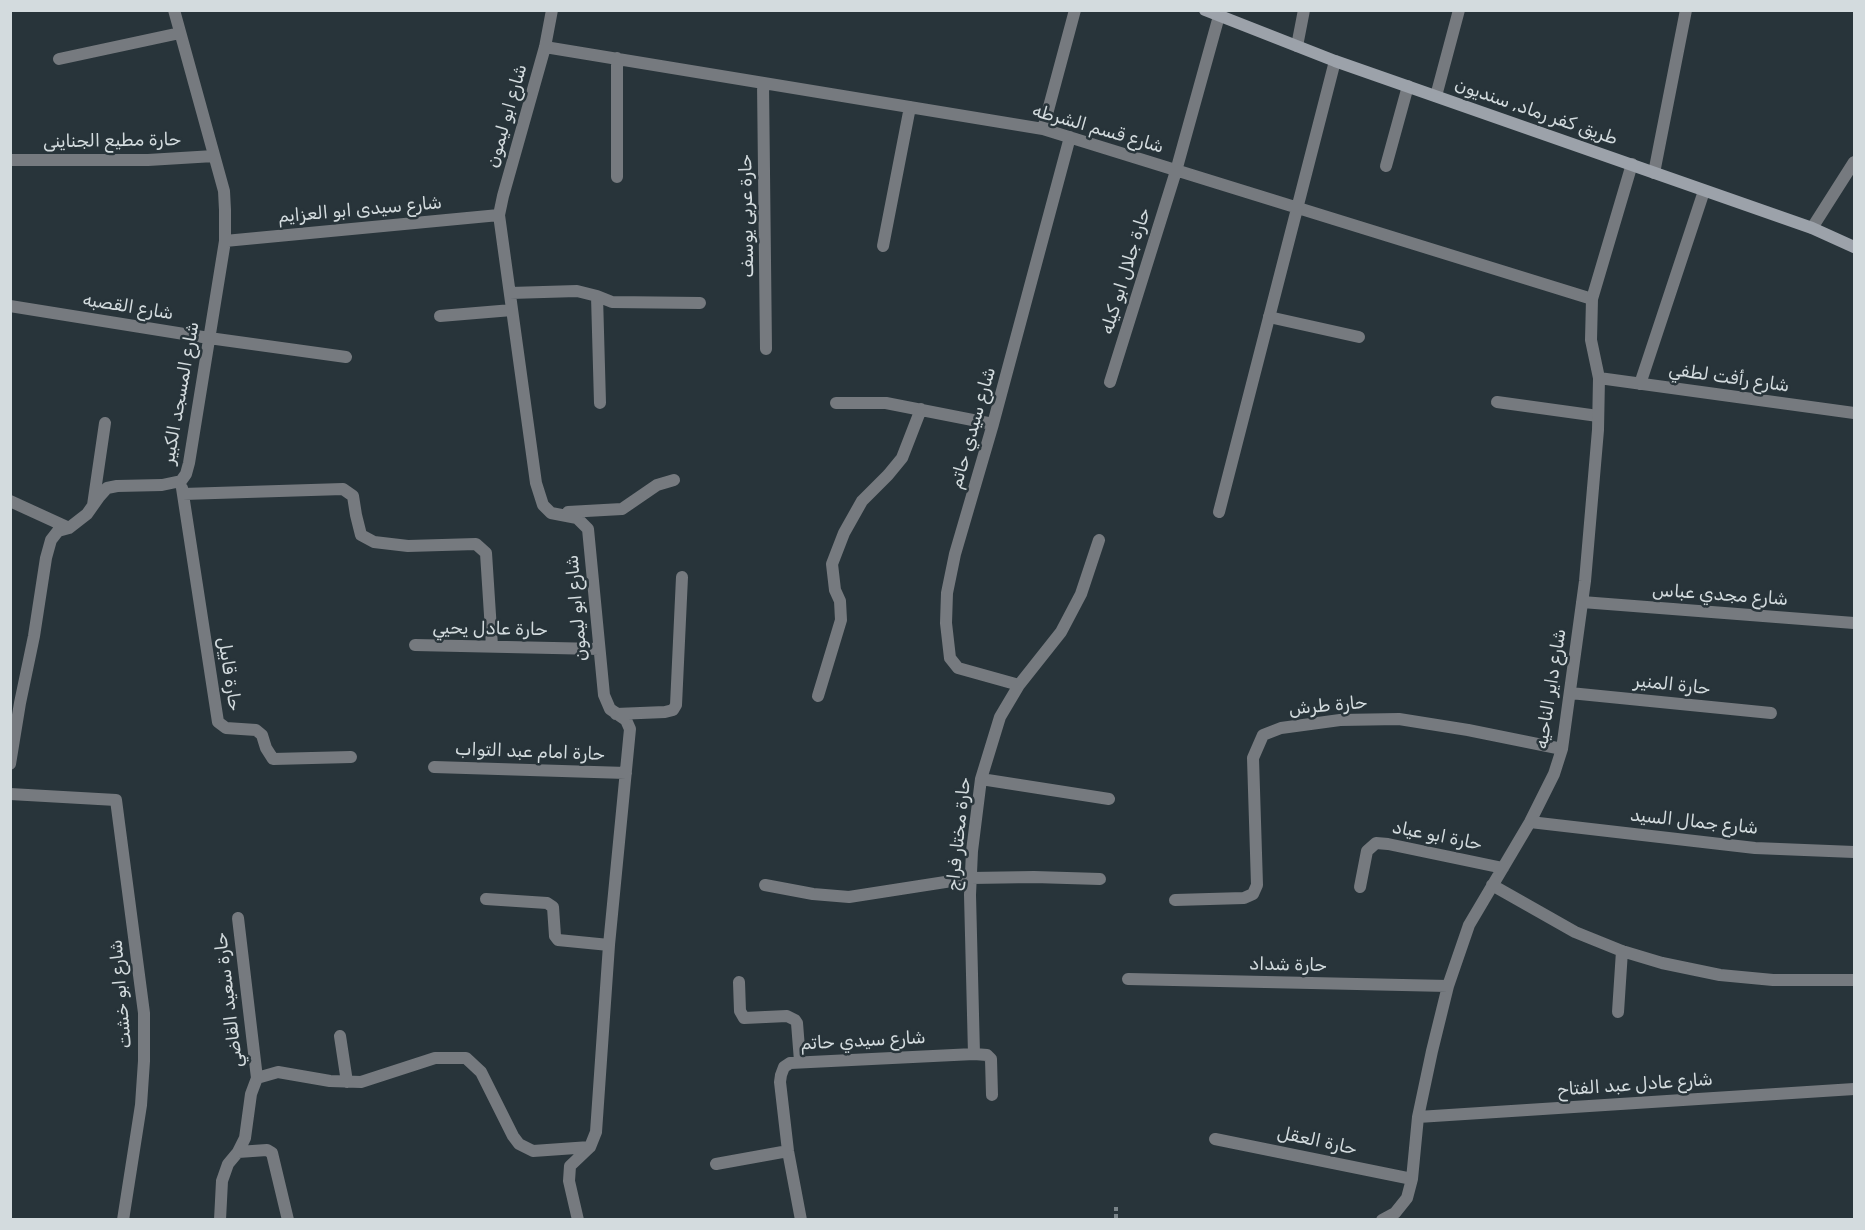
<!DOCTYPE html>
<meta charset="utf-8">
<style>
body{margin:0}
#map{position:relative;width:1865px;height:1230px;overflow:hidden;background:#28343a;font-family:Rubik,sans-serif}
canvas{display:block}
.frame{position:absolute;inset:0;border:12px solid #d3dbde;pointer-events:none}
</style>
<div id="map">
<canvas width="1865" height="1230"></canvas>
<div class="frame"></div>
</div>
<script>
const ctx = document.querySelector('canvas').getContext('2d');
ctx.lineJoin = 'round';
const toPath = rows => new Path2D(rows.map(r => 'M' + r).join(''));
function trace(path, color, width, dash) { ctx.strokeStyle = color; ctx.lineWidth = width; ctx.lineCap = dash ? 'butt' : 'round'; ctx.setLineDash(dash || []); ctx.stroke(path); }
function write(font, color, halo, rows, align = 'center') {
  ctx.font = font + ' Rubik,"Noto Naskh Arabic",sans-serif'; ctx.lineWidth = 5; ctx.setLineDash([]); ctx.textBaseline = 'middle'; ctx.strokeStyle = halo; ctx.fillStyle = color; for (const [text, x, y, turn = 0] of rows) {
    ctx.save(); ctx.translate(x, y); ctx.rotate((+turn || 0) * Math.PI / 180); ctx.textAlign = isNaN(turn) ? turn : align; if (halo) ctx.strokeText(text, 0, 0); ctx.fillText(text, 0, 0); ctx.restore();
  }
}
const path = toPath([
 [1116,1220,1116,1207]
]);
const lane = toPath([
 [1386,166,1408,86],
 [1269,317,1359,337],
 [1497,402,1598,416]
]);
const street = toPath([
 [552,10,545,47,503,196,499,215,536,483,543,505,551,513,577,518,588,529,604,695,610,709,626,720,630,729,609,945,596,1132,590,1147,570,1166,569,1181,578,1220],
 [1297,46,1304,10],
 [545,47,1043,129,1592,299],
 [617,58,617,177],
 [59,59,180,33],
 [763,83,766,349],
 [1436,96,1459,10],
 [1043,129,1075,10],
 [10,160,148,160,214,156],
 [1654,173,1686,10],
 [1812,228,1854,162],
 [225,241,499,215],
 [883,246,910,107],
 [510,293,577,291,597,296,612,302,700,303],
 [597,296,600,403],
 [10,306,209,338,346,357],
 [440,316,512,310],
 [1599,378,1854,413],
 [1110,382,1176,171,1219,16],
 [1640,384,1704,191],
 [836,403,886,403,993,424],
 [182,488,218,722,226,728,256,730,262,735,266,748,273,759,351,757],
 [183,494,343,489,353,496,356,515,361,535,374,542,408,546,476,544,486,553,492,646],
 [10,501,69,528],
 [93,505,105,423],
 [568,512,622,509,657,485,674,480],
 [1219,512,1335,61],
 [1582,602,1854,623],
 [415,645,599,649],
 [1019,685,958,668,950,658,946,623,947,593,955,554,993,424,1070,137],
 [1570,693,1771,713],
 [818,696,841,620,840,601,835,590,832,564,844,533,862,501,888,475,902,458,921,409],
 [616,714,665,712,673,710,676,705,682,577],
 [10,764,20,703,34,636,46,558,51,540,58,531,69,528,87,514,99,497,107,488,117,486,162,485,181,481,186,474,189,463,225,241,225,210,224,191,174,10],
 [434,767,626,773],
 [981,779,1109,799],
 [10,794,116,800,144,1013,144,1061,141,1105,123,1220],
 [1530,822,1755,848,1854,852],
 [765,885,813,894,849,897,971,878,1034,877,1100,879],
 [1492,885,1575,932,1622,951,1662,963,1720,975,1773,980,1854,980],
 [1360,887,1367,851,1376,843,1388,844,1503,868],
 [486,899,547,903,553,907,555,936,558,940,609,945],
 [1175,900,1244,898,1253,894,1257,885,1253,758,1263,735,1281,728,1340,720,1399,719,1468,730,1562,749],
 [238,918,257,1078],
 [1128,979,1448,986],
 [739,982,740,1011,744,1018,787,1016,795,1020,797,1023,800,1061],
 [1618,1012,1622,951],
 [340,1036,347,1082],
 [974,1054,970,895,972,851,981,779,1000,717,1019,685,1061,632,1081,594,1099,540],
 [1418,1117,1854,1089],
 [1215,1139,1412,1179],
 [238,1152,267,1150,272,1153,288,1220],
 [716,1164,788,1151],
 [220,1220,222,1181,228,1164,238,1152,245,1138,251,1094,257,1078,278,1072,330,1081,361,1082,435,1058,466,1058,481,1072,513,1136,519,1144,533,1151,590,1147],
 [801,1220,788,1151,780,1082,781,1075,784,1067,790,1063,974,1054,987,1055,991,1059,992,1095],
 [1382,1220,1395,1213,1407,1198,1412,1179,1418,1117,1432,1051,1448,986,1469,925,1530,822,1554,774,1562,749,1585,581,1598,430,1599,378,1591,340,1592,299,1632,164]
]);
const secondary = toPath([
 [1205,10,1335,61,1812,228,1854,247]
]);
const streetNames = [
 ["طريق كفر رماد, سنديون",1536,112,19],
 ["شارع ابو ليمون",507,116,-74],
 ["شارع قسم الشرطه",1098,129,16],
 ["حارة مطيع الجناينى",112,141,-1],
 ["شارع سيدى ابو العزايم",360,210,-5],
 ["حارة عربى يوسف",747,216,-91],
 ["حارة جلال ابو كيله",1126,271,-73],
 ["شارع القصبه",128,307,9],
 ["شارع رأفت لطفي",1729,378,8],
 ["شارع المسجد الكبير",181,393,-80],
 ["شارع سيدي حاتم",973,428,-74],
 ["شارع مجدي عباس",1720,595,4],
 ["شارع ابو ليمون",577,608,-95],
 ["حارة عادل يحيي",490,629,1],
 ["حارة قابيل",229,674,81],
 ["حارة المنير",1672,685,6],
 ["شارع داير الناحيه",1551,689,-81],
 ["حارة طرش",1328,706,-5],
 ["حارة امام عبد التواب",530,752,2],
 ["شارع جمال السيد",1694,822,6],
 ["حارة مختار فراج",959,834,-84],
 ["حارة ابو عياد",1437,836,11],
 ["حارة شداد",1288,965,1],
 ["شارع ابو خشت",121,994,-95],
 ["حارة سعيد القاضي",229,1000,-97],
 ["شارع سيدي حاتم",863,1041,-3],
 ["شارع عادل عبد الفتاح",1635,1085,-4],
 ["حارة العقل",1317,1141,12]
];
trace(path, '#798388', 4, [6, 3]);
trace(lane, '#767a7f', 12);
trace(street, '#767a7f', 12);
trace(secondary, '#9ca2aa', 12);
write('18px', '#d3dbde', '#28343a', streetNames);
</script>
